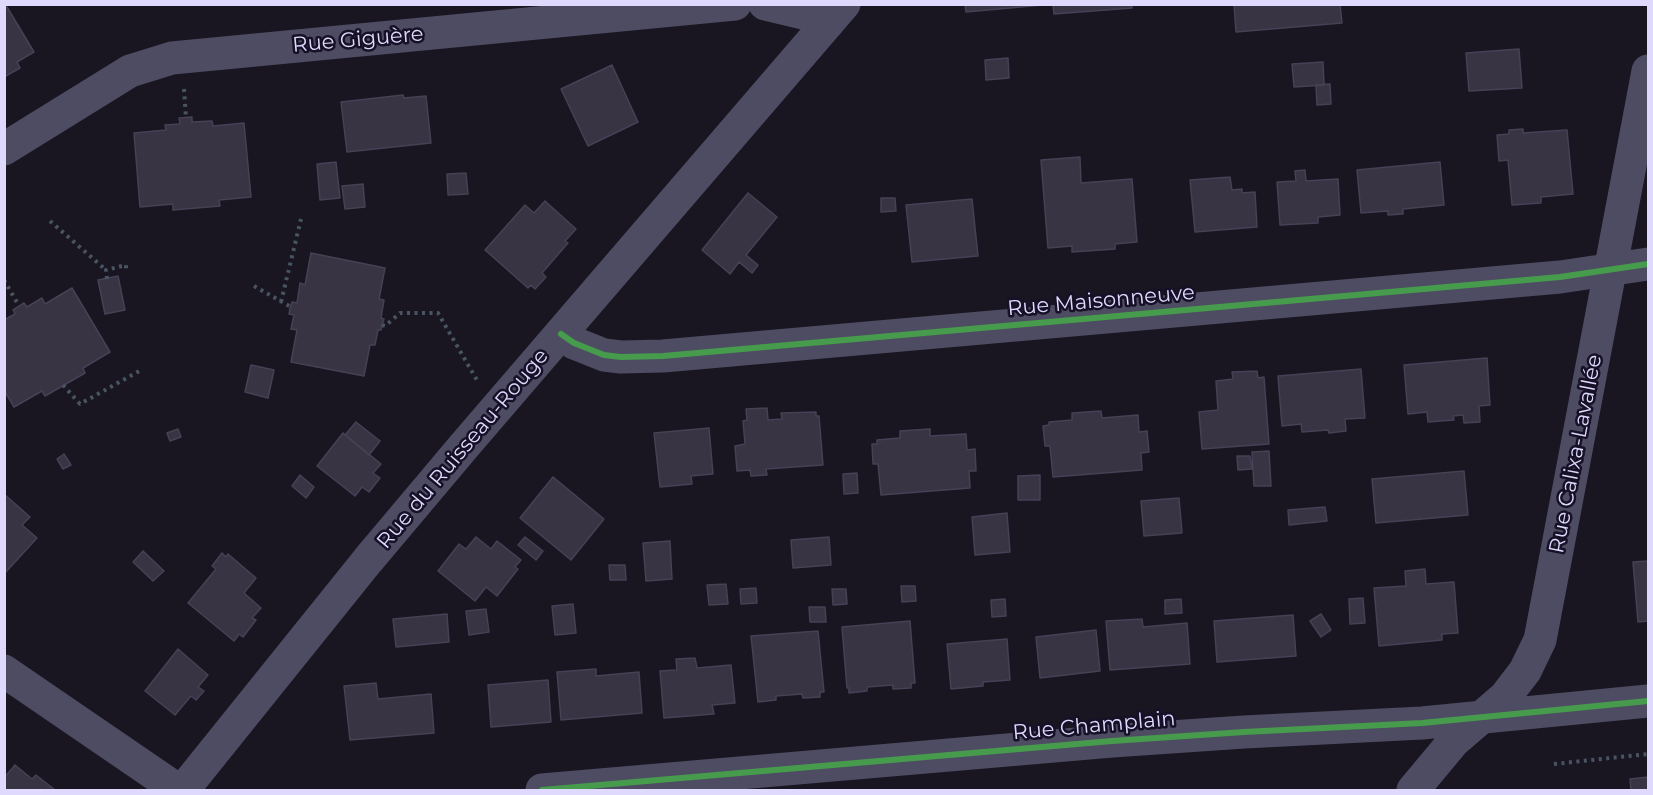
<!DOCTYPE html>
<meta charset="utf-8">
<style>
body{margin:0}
#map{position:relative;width:1653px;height:795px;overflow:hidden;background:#191622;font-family:Montserrat,sans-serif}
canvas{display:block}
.frame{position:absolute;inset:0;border:6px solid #dfd9fd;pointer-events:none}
</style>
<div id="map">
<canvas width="1653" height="795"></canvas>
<div class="frame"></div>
</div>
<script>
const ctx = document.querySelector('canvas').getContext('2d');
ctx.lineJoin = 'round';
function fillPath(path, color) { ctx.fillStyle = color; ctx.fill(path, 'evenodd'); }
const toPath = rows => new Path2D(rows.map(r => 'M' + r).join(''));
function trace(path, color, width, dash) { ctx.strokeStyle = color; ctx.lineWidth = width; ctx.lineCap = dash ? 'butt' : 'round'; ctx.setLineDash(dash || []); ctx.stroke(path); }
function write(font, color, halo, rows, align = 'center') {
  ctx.font = font + ' Montserrat,sans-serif'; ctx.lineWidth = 5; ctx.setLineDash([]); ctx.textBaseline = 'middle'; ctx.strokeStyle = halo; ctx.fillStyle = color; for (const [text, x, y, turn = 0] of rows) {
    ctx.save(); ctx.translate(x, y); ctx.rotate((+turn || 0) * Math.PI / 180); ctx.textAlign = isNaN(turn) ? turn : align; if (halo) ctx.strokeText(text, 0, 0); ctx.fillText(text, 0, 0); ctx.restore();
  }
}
const building = toPath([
 [965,4,1043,4,1043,5,966,12,965,4],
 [1053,4,1131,4,1132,8,1054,14,1053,4],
 [1234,4,1340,4,1342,23,1236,32,1234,4],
 [7,7,34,52,17,62,20,68,4,77,4,8,7,7],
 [1519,49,1522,88,1469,91,1466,53,1519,49],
 [1008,58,1009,78,986,80,985,60,1008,58],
 [1323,62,1324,85,1294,87,1292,64,1323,62],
 [612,65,638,122,588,146,561,89,612,65],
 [1330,84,1331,104,1317,105,1316,85,1330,84],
 [403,95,404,98,426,96,431,143,347,152,341,102,403,95],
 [192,117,192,122,212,121,213,126,244,123,251,197,219,200,220,206,173,210,173,204,140,207,134,133,166,130,165,125,180,124,179,118,192,117],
 [1523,129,1523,133,1567,130,1573,194,1541,197,1541,203,1512,205,1508,160,1499,161,1497,135,1509,134,1509,130,1523,129],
 [1080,157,1081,183,1132,179,1137,242,1115,244,1115,249,1072,252,1072,246,1048,248,1041,160,1080,157],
 [336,162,340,198,320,200,317,164,336,162],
 [1440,162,1444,205,1403,209,1403,214,1388,215,1388,211,1361,213,1357,170,1440,162],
 [1305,170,1306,181,1338,179,1340,215,1318,217,1318,223,1280,225,1277,182,1296,181,1295,171,1305,170],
 [466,173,468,194,448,195,447,174,466,173],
 [1230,177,1232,190,1242,189,1242,193,1255,192,1257,227,1195,232,1190,180,1230,177],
 [363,184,365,207,345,209,342,186,363,184],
 [748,193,777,217,746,255,758,265,752,273,739,262,730,274,702,250,748,193],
 [881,198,895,198,896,211,881,212,881,198],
 [972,199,978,256,912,262,906,205,972,199],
 [545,201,576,229,565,241,568,243,542,273,546,277,535,289,531,285,528,288,485,250,525,205,534,213,545,201],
 [311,253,385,268,379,299,384,300,381,318,384,319,382,325,381,330,378,330,375,345,370,345,364,376,291,362,297,330,291,329,294,315,289,314,290,308,292,302,297,303,300,283,305,285,311,253],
 [118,276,125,310,105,314,98,280,118,276],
 [72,288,110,352,83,368,85,373,45,396,42,391,14,407,4,390,4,320,15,314,13,310,24,303,27,307,42,298,45,304,72,288],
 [1487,358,1490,405,1479,406,1480,422,1464,423,1463,415,1453,416,1454,420,1428,422,1427,412,1408,414,1404,365,1487,358],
 [251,365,274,370,268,398,245,392,251,365],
 [1361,369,1365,418,1345,419,1346,431,1329,433,1328,430,1302,432,1301,424,1282,426,1278,376,1361,369],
 [1257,371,1258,378,1264,377,1269,444,1202,449,1199,412,1218,410,1216,381,1233,379,1232,372,1257,371],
 [767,408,768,420,782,419,781,413,816,412,816,416,819,416,823,465,766,469,767,475,751,476,750,470,737,471,735,446,745,444,743,421,747,420,746,409,767,408],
 [1101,411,1102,418,1138,415,1139,432,1147,431,1149,452,1141,453,1142,470,1053,477,1050,446,1045,446,1043,426,1049,425,1049,422,1072,420,1072,413,1101,411],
 [356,422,380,441,369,455,345,435,356,422],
 [709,428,713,474,691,476,692,484,660,487,654,433,709,428],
 [178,429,181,437,170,441,167,433,178,429],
 [930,429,930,436,966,434,967,450,975,449,976,471,969,471,970,488,881,495,878,464,873,464,872,444,877,444,877,440,900,438,900,431,930,429],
 [343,433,381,464,373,473,380,478,369,492,362,487,355,496,317,466,343,433],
 [1269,451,1271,486,1254,486,1252,452,1269,451],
 [64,454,71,465,63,469,57,459,64,454],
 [1237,456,1250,456,1252,469,1238,470,1237,456],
 [1464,471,1468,515,1376,523,1372,479,1464,471],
 [857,473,858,493,844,494,843,474,857,473],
 [300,475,314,487,306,498,292,486,300,475],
 [1040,475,1040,500,1018,500,1018,476,1040,475],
 [553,477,604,519,571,560,520,518,553,477],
 [4,494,30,517,22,525,37,538,4,574,4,494],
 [1179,498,1182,533,1144,536,1141,501,1179,498],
 [1325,507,1327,521,1289,525,1288,510,1325,507],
 [1007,513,1010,552,975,555,972,517,1007,513],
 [476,537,491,549,497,541,521,560,515,567,518,569,497,596,486,587,475,601,438,571,459,544,466,549,476,537],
 [525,537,543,551,536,560,518,545,525,537],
 [829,537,831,565,793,568,791,540,829,537],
 [670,541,672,579,646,581,643,543,670,541],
 [143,551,164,571,153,581,133,562,143,551],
 [222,553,226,557,228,554,256,578,244,593,261,608,252,618,256,620,243,637,239,634,234,641,188,603,216,569,212,566,222,553],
 [1648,561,1648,621,1638,622,1633,562,1648,561],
 [609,565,625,565,626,580,610,580,609,565],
 [1425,569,1426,584,1454,582,1458,633,1442,634,1442,640,1379,646,1374,588,1406,586,1405,571,1425,569],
 [726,584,728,604,709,605,707,585,726,584],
 [901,586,915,586,916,601,902,602,901,586],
 [756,588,757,603,741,604,740,589,756,588],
 [832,589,846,589,847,604,833,605,832,589],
 [1363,598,1365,623,1350,624,1349,599,1363,598],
 [1005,599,1006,616,992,617,991,600,1005,599],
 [1181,599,1182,613,1165,614,1165,600,1181,599],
 [573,604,576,633,555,635,552,606,573,604],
 [809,607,825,607,826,622,810,622,809,607],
 [486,609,489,632,469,635,466,611,486,609],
 [447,614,449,642,396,647,393,619,447,614],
 [1321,614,1331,630,1321,637,1310,621,1321,614],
 [1293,615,1296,656,1217,662,1214,621,1293,615],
 [1142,619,1143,627,1187,623,1190,664,1110,670,1106,621,1142,619],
 [910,621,915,683,911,683,911,688,893,689,893,685,867,687,867,691,849,693,849,688,847,688,842,627,910,621],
 [1096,630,1100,671,1040,678,1036,637,1096,630],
 [818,631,824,692,820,692,820,697,803,698,802,694,776,696,776,700,758,702,751,636,818,631],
 [1007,639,1010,680,983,682,983,686,951,689,947,644,1007,639],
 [178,649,208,675,198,687,204,691,196,700,191,696,175,715,145,691,178,649],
 [695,658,697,668,731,665,735,703,712,705,714,714,664,718,660,671,677,670,676,659,695,658],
 [596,669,596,676,639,672,642,713,561,720,557,672,596,669],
 [548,680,551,722,491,727,488,685,548,680],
 [376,683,378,699,431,694,434,733,350,740,344,686,376,683],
 [15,765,32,779,36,775,55,790,4,790,4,778,15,765],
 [1648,777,1648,790,1631,790,1630,779,1648,777]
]);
const path = toPath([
 [184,89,186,118],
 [50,221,106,270],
 [107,279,106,270,126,265,126,271],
 [4,280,19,306],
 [254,286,291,307],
 [281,302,301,219],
 [382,325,385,326,400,313,438,313,478,382],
 [63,385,80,404,141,370],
 [1554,764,1648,754]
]);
const minor = toPath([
 [765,4,807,14,828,23],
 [4,149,130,71,172,58,735,4],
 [561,334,574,343,604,355,621,357,663,356,1560,277,1648,264],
 [4,671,178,790],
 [183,790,368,560,464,446,844,4],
 [542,790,1112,741,1244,732,1422,723,1648,701],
 [1413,790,1454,741,1505,697,1525,671,1540,640,1648,71]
]);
const cycleway = toPath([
 [561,334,574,343,604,355,621,357,663,356,1560,277,1648,264],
 [542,790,1112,741,1244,732,1422,723,1648,701]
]);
const streetNames = [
 ["Rue Giguère",358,40,-5],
 ["Rue Maisonneuve",1101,301,-5],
 ["Rue du Ruisseau-Rouge",463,449,-50],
 ["Rue Calixa-Lavallée",1576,454,-79],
 ["Rue Champlain",1094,726,-5]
];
fillPath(building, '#383444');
trace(building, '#464155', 1.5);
trace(path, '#495462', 4, [3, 4.5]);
trace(minor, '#4e4c62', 33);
trace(cycleway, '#469c4c', 6);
write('21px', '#dfd9fd', '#161127', streetNames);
</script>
